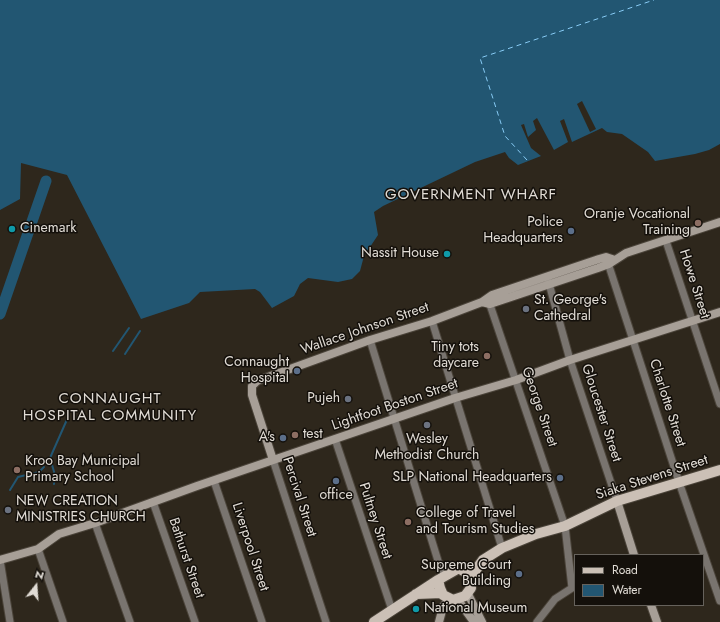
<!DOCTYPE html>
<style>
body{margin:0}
#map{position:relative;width:720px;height:622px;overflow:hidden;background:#2e271c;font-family:Jost,sans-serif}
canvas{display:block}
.legend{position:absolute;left:574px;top:554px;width:130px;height:52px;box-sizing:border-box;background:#14100b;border:1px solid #66625c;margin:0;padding:5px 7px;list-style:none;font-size:12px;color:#e1dcd5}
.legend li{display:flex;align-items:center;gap:8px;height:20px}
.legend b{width:20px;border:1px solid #66625c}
.north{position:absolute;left:16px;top:566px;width:40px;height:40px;-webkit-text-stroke:3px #14100b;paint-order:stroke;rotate:17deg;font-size:11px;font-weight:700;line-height:16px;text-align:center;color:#e1dcd5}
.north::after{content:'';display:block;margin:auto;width:14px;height:18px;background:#e1dcd5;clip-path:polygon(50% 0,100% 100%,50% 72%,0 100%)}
</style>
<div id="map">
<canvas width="720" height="622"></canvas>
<ul class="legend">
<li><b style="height:5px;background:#cbc0b6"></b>Road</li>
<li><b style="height:11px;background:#225672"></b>Water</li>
</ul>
<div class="north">N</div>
</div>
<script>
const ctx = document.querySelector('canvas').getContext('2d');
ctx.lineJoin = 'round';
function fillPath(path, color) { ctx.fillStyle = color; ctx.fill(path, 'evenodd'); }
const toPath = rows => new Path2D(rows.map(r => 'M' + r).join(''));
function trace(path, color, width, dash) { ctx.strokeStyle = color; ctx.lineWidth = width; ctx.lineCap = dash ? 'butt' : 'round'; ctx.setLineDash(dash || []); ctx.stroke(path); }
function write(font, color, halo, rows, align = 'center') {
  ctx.font = font + ' Jost,sans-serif'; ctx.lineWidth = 3; ctx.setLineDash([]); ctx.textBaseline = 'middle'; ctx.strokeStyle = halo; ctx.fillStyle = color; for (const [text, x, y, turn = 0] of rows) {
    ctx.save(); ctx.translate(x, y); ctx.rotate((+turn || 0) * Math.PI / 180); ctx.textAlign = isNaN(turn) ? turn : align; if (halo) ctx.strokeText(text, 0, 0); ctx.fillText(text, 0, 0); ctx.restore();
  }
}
const water = toPath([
 [0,0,720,0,720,144,709,150,695,154,655,161,648,152,622,134,607,132,602,128,572,142,564,119,560,121,568,142,554,150,537,118,533,121,536,130,528,137,524,124,521,125,531,148,541,156,518,165,509,158,505,152,475,162,383,206,374,212,378,235,364,256,360,271,352,279,338,282,308,278,300,284,294,296,272,308,260,292,255,289,200,292,189,303,141,319,67,175,21,163,20,199,0,210]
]);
const pier = toPath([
 [582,101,596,129,590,132,577,104]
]);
const stream = toPath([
 [113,351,129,328],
 [125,354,140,331],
 [54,484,55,475,50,458,69,415],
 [10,490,18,477,39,472,44,467]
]);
const river = toPath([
 [0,314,46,181]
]);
const ferry = toPath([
 [527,160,505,136,480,58,654,0]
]);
const street = toPath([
 [666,241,720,404],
 [607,260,679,482,720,601],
 [548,280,570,360,617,501],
 [488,299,565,526,572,588],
 [432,321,502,548],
 [370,340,443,577],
 [335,439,392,610],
 [273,460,326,622],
 [214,481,262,622],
 [153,502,195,622],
 [95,523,130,622],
 [38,549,63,622],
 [0,560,10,622],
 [537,622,555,599,572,588]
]);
const secondary = toPath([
 [482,302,490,304,598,268,609,264,626,253,720,222],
 [273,460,252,395,252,386,257,381,370,340,432,321,482,302,492,295,599,259,606,257,615,260],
 [617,501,634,555],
 [0,560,38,549,59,534,95,523,197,486,455,398,516,380,570,360,720,312],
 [468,594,482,622],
 [458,600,474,622],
 [651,605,657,622],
 [439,622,443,607,449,598]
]);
const primary = toPath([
 [459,568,468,574,471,588,465,596,453,600,443,595,440,588,438,580,459,568],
 [470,578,483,560,502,548,536,534,565,526,617,501,720,470],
 [416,594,442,593],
 [374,622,438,580]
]);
const markers = [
 [698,223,4,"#8d6e63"],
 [12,229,4,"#0f9aa8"],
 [571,231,4,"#5c6f8a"],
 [447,254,4,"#0f9aa8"],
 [526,309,4,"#6b7280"],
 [487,356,4,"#8d6e63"],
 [297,371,4,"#5c6f8a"],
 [348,399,4,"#6b7280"],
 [427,425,4,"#6b7280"],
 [295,435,4,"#8d6e63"],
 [283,438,4,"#5c6f8a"],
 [17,470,4,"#8d6e63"],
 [560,478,4,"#5c6f8a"],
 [336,481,4,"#5c6f8a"],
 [8,510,4,"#6b7280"],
 [408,522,4,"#8d6e63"],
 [519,574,4,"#5c6f8a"],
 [416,609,4,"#0f9aa8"]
];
const poiNames = [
 ["Oranje Vocational",690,215],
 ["Training",690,231],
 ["Police",563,223],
 ["Headquarters",563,239],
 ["Cinemark",20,229,"left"],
 ["Nassit House",439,254],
 ["St. George's",534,301,"left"],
 ["Cathedral",534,317,"left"],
 ["Tiny tots",479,348],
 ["daycare",479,364],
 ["Connaught",289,363],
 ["Hospital",289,379],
 ["Pujeh",340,399],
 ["test",303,435,"left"],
 ["A's",275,438],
 ["Wesley",427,440,"center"],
 ["Methodist Church",427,456,"center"],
 ["Kroo Bay Municipal",25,462,"left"],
 ["Primary School",25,478,"left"],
 ["SLP National Headquarters",552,478],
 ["office",336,496,"center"],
 ["NEW CREATION",16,502,"left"],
 ["MINISTRIES CHURCH",16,518,"left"],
 ["College of Travel",416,514,"left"],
 ["and Tourism Studies",416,530,"left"],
 ["Supreme Court",511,566],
 ["Building",511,582],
 ["National Museum",424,609,"left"]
];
const streetNames = [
 ["Howe Street",694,284,72],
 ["Wallace Johnson Street",365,329,-19],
 ["Charlotte Street",667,403,72],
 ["Lightfoot Boston Street",395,405,-19],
 ["George Street",539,407,71],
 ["Gloucester Street",601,413,72],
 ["Siaka Stevens Street",652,478,-18],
 ["Percival Street",299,497,72],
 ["Pultney Street",375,521,72],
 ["Liverpool Street",250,547,72],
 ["Bathurst Street",186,558,71]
];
const neighbourhoodNames = [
 ["GOVERNMENT WHARF",471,195],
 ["CONNAUGHT",110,399],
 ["HOSPITAL COMMUNITY",110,416]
];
fillPath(water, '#225672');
fillPath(pier, '#2e271c');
trace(stream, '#225672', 2);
trace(river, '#225672', 11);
trace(ferry, '#87cbf5', 1, [5, 4]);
trace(street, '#4b443a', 9);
trace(secondary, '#4b443a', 10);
trace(primary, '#4b443a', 12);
trace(street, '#79746f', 7);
trace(secondary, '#a79f97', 8);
trace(primary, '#cbc0b6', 10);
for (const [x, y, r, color] of markers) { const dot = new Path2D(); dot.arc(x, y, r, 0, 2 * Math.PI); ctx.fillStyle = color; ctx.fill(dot); trace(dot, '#14100b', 1.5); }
write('14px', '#e1dcd5', '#14100b', poiNames, 'right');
write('14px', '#e1dcd5', '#14100b', streetNames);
ctx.letterSpacing = '1px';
write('15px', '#e1dcd5', '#14100b', neighbourhoodNames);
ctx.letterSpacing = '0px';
</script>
